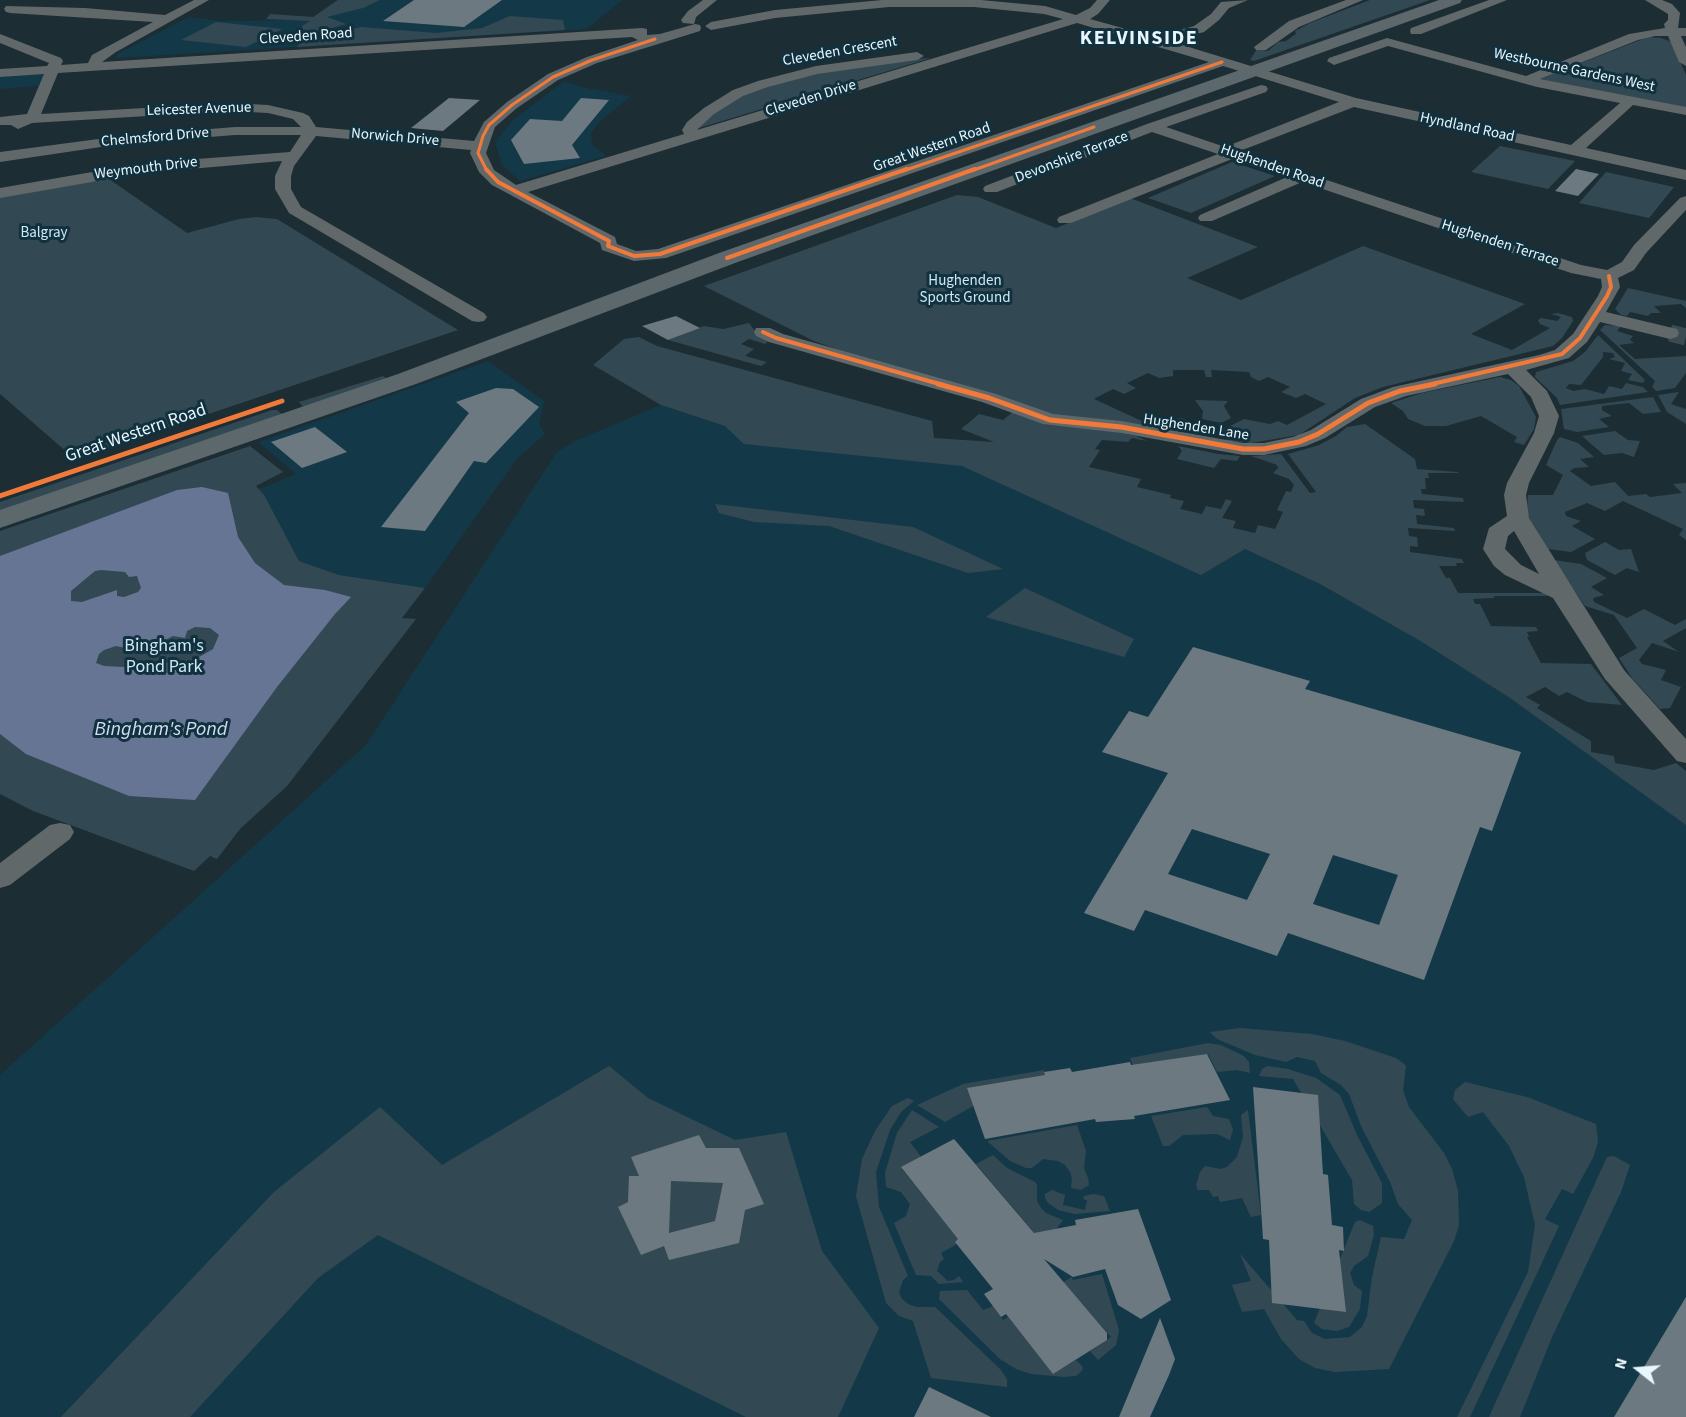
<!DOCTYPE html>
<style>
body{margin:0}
#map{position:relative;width:1686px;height:1417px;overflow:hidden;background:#1c2d34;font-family:"Source Sans 3",sans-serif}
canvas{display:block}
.north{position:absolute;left:1608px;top:1339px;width:60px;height:60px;-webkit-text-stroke:4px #11313e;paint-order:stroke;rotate:287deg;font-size:16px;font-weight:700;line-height:24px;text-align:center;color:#e8f6fd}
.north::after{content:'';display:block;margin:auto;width:21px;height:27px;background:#e8f6fd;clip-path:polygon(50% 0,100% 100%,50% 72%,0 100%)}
</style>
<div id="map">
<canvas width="1686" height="1417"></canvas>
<div class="north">N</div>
</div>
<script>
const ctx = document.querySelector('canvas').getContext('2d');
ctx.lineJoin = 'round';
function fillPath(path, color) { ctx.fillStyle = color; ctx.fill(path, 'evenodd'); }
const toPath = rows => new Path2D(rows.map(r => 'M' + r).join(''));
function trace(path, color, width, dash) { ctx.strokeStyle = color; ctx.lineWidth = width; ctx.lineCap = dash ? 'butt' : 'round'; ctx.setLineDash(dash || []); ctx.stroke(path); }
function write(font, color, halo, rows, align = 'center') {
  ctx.font = font + ' "Source Sans 3",sans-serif'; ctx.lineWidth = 6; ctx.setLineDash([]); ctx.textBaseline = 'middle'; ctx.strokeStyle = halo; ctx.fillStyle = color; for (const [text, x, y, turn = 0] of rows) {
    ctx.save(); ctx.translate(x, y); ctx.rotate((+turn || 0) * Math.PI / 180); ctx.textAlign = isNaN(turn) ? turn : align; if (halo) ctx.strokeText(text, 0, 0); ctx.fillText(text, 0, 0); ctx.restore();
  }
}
const built = toPath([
 [348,0,622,0,587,29,116,58,117,54,189,17,220,21,311,20],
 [47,71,38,86,0,89,0,75],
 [564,81,586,88,631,96,599,122,591,133,592,144,606,156,520,181,502,165,495,142,514,119],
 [488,361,544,401,539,424,545,434,517,459,425,588,339,575,299,561,259,489,296,474,258,442],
 [661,405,725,426,880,436,1245,549,1320,584,1422,642,1510,698,1686,825,1686,1417,0,1417,0,1075,366,745,557,452,577,440]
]);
const green = toPath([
 [338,0,380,0,363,8,327,17,346,24,325,30,303,31,302,26,310,21,266,19,270,14,313,17],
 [1370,0,1430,0,1254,61,1250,60,1257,49,1268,51,1278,42,1286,41,1296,34,1295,31,1310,23],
 [510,16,563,20,565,30,297,47,301,42,361,27,436,33,482,28],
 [216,22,282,29,246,47,181,40],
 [1648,37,1661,38,1672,42,1686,75,1686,109,1540,79],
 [931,58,699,128,717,111,744,95,807,74,901,60],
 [1500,146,1575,161,1548,189,1471,172],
 [1232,162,1275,176,1191,213,1148,198],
 [1606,172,1674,187,1649,218,1579,203],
 [109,179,187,233,239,219,256,217,277,219,458,330,75,459,0,394,0,197],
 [957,195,978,197,1056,228,1130,198,1258,247,1187,278,1241,300,1363,246,1525,304,1471,334,1512,350,1550,328,1540,324,1538,320,1541,318,1557,321,1561,317,1551,314,1558,313,1572,317,1573,321,1562,338,1553,346,1383,387,1355,398,1299,435,1251,443,1228,441,1220,435,1226,428,1244,419,1270,424,1278,421,1287,425,1326,404,1305,394,1296,398,1281,392,1290,387,1268,377,1259,381,1251,377,1249,372,1211,370,1212,377,1206,377,1204,370,1173,370,1173,376,1159,378,1148,373,1127,383,1136,388,1124,394,1113,389,1094,399,1144,422,1155,417,1164,421,1182,418,1197,424,1194,431,1187,433,1065,419,861,358,814,341,704,286],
 [1628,288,1686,301,1686,308,1681,304,1654,306,1661,313,1651,313,1648,316,1630,312,1627,316,1621,315,1615,309],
 [749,323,756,332,770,340,765,344,749,339,741,344,754,349,745,356,767,362,761,366,668,340,704,326,723,329],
 [1605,325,1621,326,1617,331,1633,336,1630,340,1634,343,1619,345,1635,359,1686,356,1686,373,1675,388,1656,391,1652,387,1655,381,1600,330],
 [1598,335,1645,380,1643,383,1628,380,1632,374,1621,371,1625,363,1609,359,1615,357,1613,353,1603,352,1603,357,1581,385,1569,384,1566,388,1573,391,1585,389,1604,394,1609,386,1622,389,1626,383,1643,387,1648,392,1560,405,1557,398,1535,377,1536,372,1573,361,1585,352],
 [639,337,657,346,932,421,934,438,994,442,961,429,979,414,1003,420,1013,412,1136,436,1147,441,1132,438,1128,442,1102,440,1095,449,1100,450,1089,467,1141,479,1137,487,1171,495,1170,498,1184,501,1180,509,1202,514,1206,506,1221,509,1226,499,1232,501,1222,518,1236,521,1233,528,1255,533,1258,525,1275,529,1283,512,1277,510,1286,491,1291,492,1294,485,1289,479,1273,473,1278,468,1277,465,1251,456,1281,454,1310,493,1316,492,1288,454,1319,445,1336,436,1347,427,1365,424,1415,459,1417,469,1458,472,1458,473,1428,473,1429,478,1425,478,1426,489,1421,489,1422,494,1463,498,1464,502,1413,500,1414,508,1424,509,1425,516,1416,515,1417,524,1454,528,1455,531,1408,528,1409,536,1417,537,1418,547,1410,546,1410,552,1462,559,1464,563,1456,563,1457,566,1439,566,1446,578,1450,578,1458,593,1546,593,1548,596,1494,596,1494,598,1473,599,1475,604,1480,604,1491,626,1536,627,1538,631,1527,632,1529,637,1527,637,1541,663,1591,664,1622,705,1587,702,1567,692,1559,696,1545,687,1526,697,1540,705,1537,708,1591,741,1591,752,1614,756,1615,763,1654,770,1676,763,1686,771,1686,825,1510,698,1422,642,1320,584,1245,549,1201,575,962,466,744,444,725,426,661,405,593,365,624,339],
 [383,376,389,380,303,407,299,402],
 [1500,377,1511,380,1519,386,1536,417,1534,429,1524,445,1514,442,1517,437,1481,416,1446,426,1425,426,1408,419,1403,411,1391,403,1422,393],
 [1679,392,1671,404,1686,409,1686,424,1667,412,1658,395],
 [1653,397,1661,412,1643,414,1629,403,1602,406,1602,410,1612,416,1599,419,1609,427,1577,432,1564,429,1561,409],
 [1195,400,1228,401,1224,406,1231,418,1221,423,1202,419,1203,411],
 [272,410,277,410,283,415,0,514,0,502],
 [1615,431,1628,440,1640,441,1634,457,1622,453,1604,455,1582,436],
 [1560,437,1578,443,1594,457,1580,459,1589,467,1574,468,1570,471,1591,486,1615,482,1628,496,1646,494,1650,497,1682,493,1673,484,1686,483,1686,540,1679,535,1683,529,1623,501,1605,511,1587,503,1565,512,1566,516,1581,521,1572,526,1595,539,1571,552,1548,549,1529,518,1527,510,1528,495,1553,495,1563,475,1546,465,1557,440],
 [250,446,283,472,256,486,264,495,299,561,339,575,425,588,402,618,416,619,287,786,240,829,217,859,210,856,194,871,33,811,0,794,0,531],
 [1178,446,1219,454,1240,456,1237,461,1221,459,1214,468,1177,459,1182,451],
 [715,504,913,527,1003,569,968,573,829,526,754,522,719,513],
 [1605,542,1619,550,1631,549,1639,572,1627,568,1615,575,1587,560,1585,553],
 [1554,560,1581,564,1607,578,1591,587,1604,595,1593,598,1594,602,1627,618,1644,609,1675,625,1686,619,1686,628,1663,641,1679,652,1652,643,1639,660,1642,664,1666,670,1661,680,1681,687,1670,708,1660,709,1632,678,1619,658,1637,648,1614,615,1585,606],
 [1025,588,1134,639,1124,657,986,617],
 [1240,1028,1312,1034,1345,1041,1396,1058,1403,1063,1406,1066,1403,1090,1409,1107,1444,1153,1452,1169,1458,1191,1459,1225,1454,1241,1389,1369,1335,1372,1315,1368,1299,1359,1281,1339,1264,1309,1242,1312,1232,1285,1251,1281,1240,1254,1297,1320,1304,1321,1312,1333,1325,1339,1350,1337,1362,1327,1367,1316,1372,1277,1381,1237,1404,1239,1412,1220,1398,1204,1390,1182,1361,1126,1349,1094,1341,1085,1321,1073,1315,1061,1297,1057,1286,1062,1255,1055,1217,1039,1210,1032],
 [1208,1043,1221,1045,1244,1056,1249,1062,1250,1073,1237,1070,1217,1072,1208,1054,1134,1067,1130,1058],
 [609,1066,648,1098,735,1140,786,1132,822,1251,879,1328,838,1417,746,1417,378,1235,318,1278,190,1417,61,1417,274,1192,380,1107,442,1165],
 [1267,1066,1288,1069,1316,1078,1340,1095,1357,1135,1382,1183,1382,1203,1369,1212,1361,1210,1354,1204,1352,1180,1293,1079,1259,1076,1262,1069],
 [1044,1070,1047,1078,975,1105,945,1122,917,1105,963,1084],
 [1465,1082,1527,1097,1596,1124,1598,1142,1593,1158,1573,1194,1562,1189,1545,1219,1559,1226,1470,1417,1457,1417,1528,1272,1535,1225,1524,1177,1509,1146,1483,1112,1468,1117,1453,1099,1455,1090],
 [908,1098,914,1101,901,1112,890,1130,876,1172,879,1207,908,1276,903,1280,899,1292,902,1299,908,1304,917,1307,935,1307,1001,1370,1007,1379,1007,1387,931,1378,913,1321,899,1316,886,1303,856,1196,862,1159,875,1131,892,1106],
 [1207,1107,1213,1116,1229,1119,1233,1129,1230,1140,1217,1134,1183,1135,1169,1146,1163,1146,1151,1116],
 [912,1110,939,1127,910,1142,922,1158,902,1169,961,1242,941,1253,944,1259,940,1262,937,1271,948,1281,954,1280,959,1276,963,1282,939,1284,931,1276,916,1275,894,1223,906,1216,910,1204,901,1192,886,1187,885,1173,897,1133],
 [1248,1110,1261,1215,1251,1217,1242,1198,1220,1202,1218,1196,1213,1197,1209,1190,1198,1190,1196,1185,1200,1172,1205,1166,1220,1169,1227,1167,1237,1157,1243,1137,1241,1115],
 [1077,1125,1086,1151,1084,1168,1088,1178,1089,1185,1081,1190,1071,1188,1072,1178,1070,1172,1065,1165,1058,1161,1043,1159,1032,1168,1026,1168,1010,1161,987,1141],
 [993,1155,1007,1168,1035,1182,1037,1185,1037,1201,1041,1208,1046,1213,1063,1220,1055,1231,1036,1235,976,1164],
 [1614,1156,1630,1165,1621,1192,1552,1337,1520,1417,1489,1417,1607,1157],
 [1052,1190,1065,1195,1063,1205,1085,1210,1087,1200,1083,1199,1084,1196,1093,1194,1104,1196,1110,1211,1075,1214,1058,1210,1047,1202,1045,1197,1045,1194],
 [1360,1220,1373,1226,1374,1235,1368,1256,1354,1266,1350,1273,1354,1285,1362,1291,1360,1309,1349,1327,1337,1331,1322,1329,1314,1323,1355,1222],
 [1102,1274,1119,1330,1116,1345,1098,1360,1090,1351,1111,1337,1063,1282,1072,1277,1073,1280],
 [967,1290,983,1310,993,1306,1003,1320,1008,1317,1053,1373,1076,1360,1083,1367,1082,1371,1076,1376,1064,1377,1031,1374,1016,1369,1000,1359,939,1299,940,1291]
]);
const water = toPath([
 [202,487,228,493,238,537,255,563,284,585,325,590,351,597,335,614,277,687,195,800,129,796,26,754,0,734,0,556,177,490],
 [101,570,125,572,129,577,137,576,141,588,138,592,124,597,117,596,117,590,82,602,71,601,71,591,95,571],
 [195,627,210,628,219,635,213,649,194,660,124,667,104,666,96,663,99,654,104,650,116,646,131,649,143,642,152,647,160,645,161,642,173,636,185,638,187,631]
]);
const building = toPath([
 [414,0,502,0,464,27,383,21],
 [449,98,480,100,443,131,411,128],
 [581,98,609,100,572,145,580,158,524,164,511,140,530,119,562,121],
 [1576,169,1599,174,1578,196,1555,191],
 [676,316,700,328,668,340,642,326],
 [496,388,513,389,539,407,486,463,474,461,425,531,381,527,469,413,456,402],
 [315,427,347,452,302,468,271,442],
 [1193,647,1310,681,1305,689,1521,752,1492,831,1480,827,1424,980,1288,933,1277,956,1145,910,1134,931,1084,913,1168,773,1102,752,1129,711,1148,717],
 [1192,829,1270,854,1247,900,1168,874],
 [1333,855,1398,875,1379,925,1313,904],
 [1207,1054,1230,1100,1134,1116,1135,1119,1096,1122,1095,1119,985,1139,967,1088,1045,1075,1044,1072,1070,1068,1072,1072,1130,1062,1131,1065],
 [1253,1087,1318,1095,1323,1174,1328,1175,1332,1225,1343,1227,1344,1251,1339,1250,1346,1312,1272,1303,1269,1240,1263,1239],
 [699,1135,706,1148,739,1148,764,1204,745,1210,739,1243,669,1260,664,1246,641,1255,618,1207,628,1202,629,1176,639,1176,631,1157],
 [671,1181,723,1183,715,1221,669,1233],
 [954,1139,1034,1233,1076,1225,1075,1220,1138,1209,1171,1300,1141,1319,1118,1305,1105,1269,1073,1277,1044,1259,1107,1333,1107,1340,1053,1374,1006,1314,1001,1317,984,1294,993,1289,955,1242,958,1239,901,1167],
 [1686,1297,1686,1417,1614,1417],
 [1160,1318,1175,1359,1169,1375,1150,1417,1119,1417],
 [929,1387,991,1417,914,1417]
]);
const minorTunnel = toPath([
 [1670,333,1686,337]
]);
const minor = toPath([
 [194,0,209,0,116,52,102,62,642,28,647,29,647,35,660,34,695,24,700,25,701,28,700,31,597,63,558,80,517,108,495,127,486,153,494,170,516,185,684,134,682,130,687,122,704,108,733,90,758,81,816,66,917,52,924,56,917,60,817,74,768,87,743,96,714,114,697,130,1063,19,1044,14,974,7,889,7,775,18,711,30,705,26,711,22,775,10,882,0,981,0,1045,6,1076,15,1090,8,1097,0,1110,0,1098,14,1090,19,1155,37,1194,26,1211,14,1221,2,1248,0,1229,8,1219,20,1204,32,1169,41,1356,98,1571,145,1620,103,1537,87,1388,46,1334,65,1327,61,1329,58,1387,38,1526,76,1629,34,1665,28,1664,24,1668,20,1668,14,1645,0,1662,0,1672,4,1680,13,1678,28,1686,28,1686,36,1681,36,1686,47,1686,66,1679,62,1668,36,1655,36,1638,40,1540,79,1686,107,1686,115,1633,105,1586,148,1686,170,1686,180,1354,107,1240,151,1581,265,1607,270,1622,262,1634,245,1680,198,1686,196,1686,210,1646,253,1634,270,1618,278,1620,287,1606,312,1677,329,1679,333,1677,337,1670,339,1600,322,1587,342,1569,358,1526,370,1547,391,1559,416,1554,433,1529,483,1526,495,1529,518,1624,670,1686,739,1686,763,1677,761,1605,679,1553,598,1505,575,1494,566,1483,549,1489,528,1507,516,1504,495,1507,483,1534,433,1539,416,1531,397,1508,374,1406,396,1375,407,1325,438,1306,446,1264,455,1243,455,1121,433,1043,424,982,402,769,342,756,336,754,332,756,328,770,328,783,334,996,394,1053,414,1121,421,1243,443,1264,443,1293,437,1311,430,1361,399,1393,387,1539,355,1555,350,1573,334,1598,296,1602,287,1601,279,1571,273,1302,182,1212,221,1200,221,1198,218,1200,215,1287,177,1232,159,1071,223,1059,223,1057,220,1059,217,1218,154,1152,132,997,192,985,192,983,189,985,186,1147,124,1261,85,1266,86,1268,89,1266,92,1166,127,1225,147,1339,102,1223,66,666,258,634,261,602,250,600,243,492,185,479,172,470,153,471,150,316,136,294,166,291,176,291,189,301,207,484,313,487,317,484,321,478,322,472,321,289,213,275,189,275,176,282,161,144,173,0,198,0,188,144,163,290,152,301,135,235,135,121,144,0,162,0,152,121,136,235,127,301,127,293,119,268,113,230,111,32,123,18,129,11,125,0,125,0,117,27,114,44,74,0,77,0,69,47,66,49,63,0,43,0,34,61,58,63,61,61,65,88,63,92,55,153,22,10,13,6,12,4,9,6,6,85,8,165,15,194,0],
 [1077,23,1209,62,658,249,636,251,617,244,615,237,528,192,1077,23],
 [632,37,638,40,587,57,548,74,507,102,484,122,474,141,316,127,309,116,303,113,268,105,230,103,41,114,58,73,632,37],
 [1514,531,1539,574,1521,565,1505,549,1508,536,1514,531],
 [703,0,717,0,696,17,694,24,683,23,681,20,688,11,703,0],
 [1346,0,1363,0,1299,27,1266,50,1256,50,1254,47,1289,21,1346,0],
 [1489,0,1507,0,1421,34,1411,34,1410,31,1411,28,1489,0],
 [60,823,70,825,74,832,70,839,10,885,0,888,0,863,50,825,60,823]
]);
const major = toPath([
 [1439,0,1462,0,1460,3,735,263,416,384,0,528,0,510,398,374,719,253,1439,0]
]);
const cyclewayFar2 = toPath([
 [487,171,478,153,483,136,489,125,512,105,553,77,592,60,655,39],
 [903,171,1222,62],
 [971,171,1094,127]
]);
const cyclewayFar1 = toPath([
 [486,169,498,182,609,241,608,246,634,256,660,254,907,169],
 [727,258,975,169],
 [763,332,776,338,943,385],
 [1428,385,1562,354,1580,338,1607,296,1611,287,1609,276]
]);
const cycleway = toPath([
 [938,384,989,398,1050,420,1121,427,1243,449,1264,449,1299,442,1318,434,1368,403,1400,391,1435,384],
 [0,496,282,401]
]);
const farStreetnames = [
 ["Cleveden Road",306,37,-4],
 ["Cleveden Crescent",840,52,-10],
 ["Westbourne Gardens West",1574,71,12],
 ["Cleveden Drive",811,99,-17],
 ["Leicester Avenue",199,110,-2],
 ["Hyndland Road",1467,128,12],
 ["Chelmsford Drive",155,138,-5],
 ["Norwich Drive",395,138,5],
 ["Great Western Road",932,148,-19],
 ["Devonshire Terrace",1072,158,-21],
 ["Hughenden Road",1272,167,19],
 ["Weymouth Drive",146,169,-7],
 ["Hughenden Terrace",1500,244,18],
 ["Hughenden Lane",1196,428,9]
];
const farParknames = [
 ["Balgray",44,234],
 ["Hughenden",965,282],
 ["Sports Ground",965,299]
];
const streetNames = [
 ["Great Western Road",136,434,-19]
];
const parkNames = [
 ["Bingham's",164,647],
 ["Pond Park",164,668]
];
const farDistrictnames = [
 ["KELVINSIDE",1139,40]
];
const waterNames = [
 ["Bingham's Pond",161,731]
];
fillPath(built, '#133949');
fillPath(green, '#324953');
fillPath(water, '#677595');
fillPath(building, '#6d7981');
trace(minorTunnel, '#3b4b52', 17, [17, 9]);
fillPath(minor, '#61686a');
fillPath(major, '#5d686c');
trace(cyclewayFar2, '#f17a3a', 3);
trace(cyclewayFar1, '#f17a3a', 4);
trace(cycleway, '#f17a3a', 5);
write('15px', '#e8f6fd', '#11313e', farStreetnames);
write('15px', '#cde9f7', '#11313e', farParknames);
write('18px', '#e8f6fd', '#11313e', streetNames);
write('18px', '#cde9f7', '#11313e', parkNames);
ctx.letterSpacing = '1.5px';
write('bold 20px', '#e8f6fd', '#11313e', farDistrictnames);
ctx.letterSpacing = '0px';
write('italic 20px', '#d3ddf5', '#11313e', waterNames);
</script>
